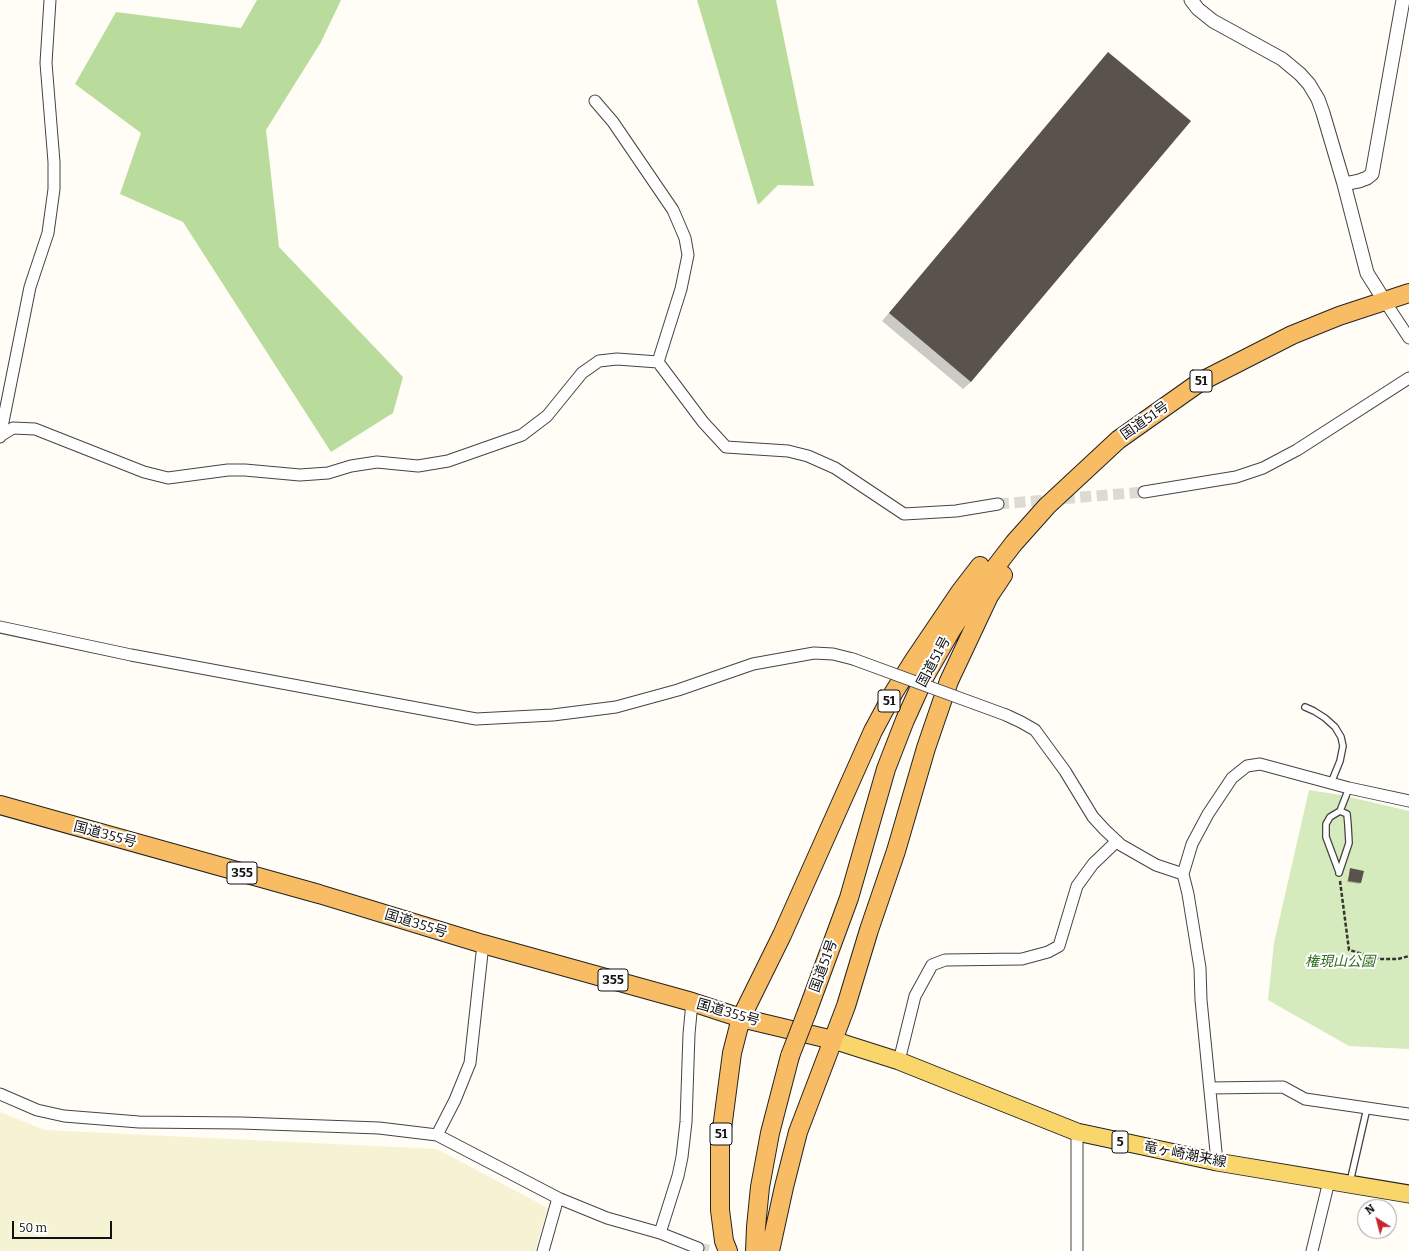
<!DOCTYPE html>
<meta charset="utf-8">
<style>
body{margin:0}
#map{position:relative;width:1409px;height:1251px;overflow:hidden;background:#fffdf5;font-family:Bitter,serif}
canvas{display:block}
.north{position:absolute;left:1357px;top:1199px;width:40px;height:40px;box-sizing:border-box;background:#fff;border:1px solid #a0a0a0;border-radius:50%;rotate:324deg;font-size:11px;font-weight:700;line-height:16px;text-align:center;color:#111}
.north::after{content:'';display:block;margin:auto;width:14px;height:18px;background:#c4262e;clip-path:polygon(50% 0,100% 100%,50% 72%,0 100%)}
.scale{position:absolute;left:12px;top:1221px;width:100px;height:18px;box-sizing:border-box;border:2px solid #111;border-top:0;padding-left:5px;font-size:12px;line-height:14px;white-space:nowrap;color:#111;-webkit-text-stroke:3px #fff;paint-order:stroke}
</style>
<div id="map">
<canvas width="1409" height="1251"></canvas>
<div class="north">N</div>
<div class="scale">50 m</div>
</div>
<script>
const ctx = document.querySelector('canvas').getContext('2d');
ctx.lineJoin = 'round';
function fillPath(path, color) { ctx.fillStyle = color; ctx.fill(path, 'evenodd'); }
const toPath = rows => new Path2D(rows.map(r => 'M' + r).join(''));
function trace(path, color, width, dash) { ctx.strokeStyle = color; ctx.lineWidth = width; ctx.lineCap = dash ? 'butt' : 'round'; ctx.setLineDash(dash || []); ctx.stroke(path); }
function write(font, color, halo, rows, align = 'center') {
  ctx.font = font + ' Bitter,"Noto Sans JP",serif'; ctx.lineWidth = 4; ctx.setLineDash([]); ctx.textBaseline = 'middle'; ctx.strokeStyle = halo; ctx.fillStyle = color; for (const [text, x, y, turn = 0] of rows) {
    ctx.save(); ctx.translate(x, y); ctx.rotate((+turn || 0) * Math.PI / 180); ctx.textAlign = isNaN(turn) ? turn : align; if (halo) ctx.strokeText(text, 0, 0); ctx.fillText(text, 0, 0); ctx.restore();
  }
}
const farmland = toPath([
 [0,1112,45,1130,437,1149,548,1208,535,1251,0,1251]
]);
const green = toPath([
 [1309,790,1341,795,1409,811,1409,1049,1349,1046,1268,1000,1274,943]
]);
const forest = toPath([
 [257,0,341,0,321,42,266,130,279,247,403,377,393,413,331,452,183,222,120,194,141,133,75,84,116,12,241,28],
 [697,0,776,0,814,186,778,185,758,205]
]);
const shadow = toPath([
 [1101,61,971,382,963,389,882,321],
 [1351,869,1360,883,1359,884,1347,882]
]);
const building = toPath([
 [1108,52,1191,121,971,382,889,313],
 [1350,868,1364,871,1361,883,1348,881]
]);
const minorTunnel = toPath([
 [998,504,1144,492],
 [698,1248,712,1251]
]);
const path = toPath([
 [1340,881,1349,950,1380,959,1398,959,1409,956]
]);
const service = toPath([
 [1305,707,1314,711,1325,718,1335,727,1341,737,1343,746,1340,761,1331,783],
 [1340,811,1349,788],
 [1339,872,1326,837,1326,824,1330,817,1340,811,1347,814,1348,825,1349,843,1339,873],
 [1350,1182,1367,1108]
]);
const minor = toPath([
 [595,101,613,122,673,210,685,238,688,255,681,289,658,362],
 [1384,300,1409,338],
 [0,436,13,428,35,429,144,472,168,478,228,470,245,470,300,475,328,473,351,466,377,462,418,466,448,461,522,435,547,416,582,373,599,361,617,359,658,362,703,422,726,447,788,451,808,456,835,468,904,514,956,511,998,504],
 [0,437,30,287,48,233,54,189,54,162,46,63,50,0],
 [1144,492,1236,477,1263,468,1297,450,1409,378],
 [0,627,131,655,476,719,553,715,616,707,678,690,753,664,814,653,833,654,853,659],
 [1006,715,1021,722,1035,730,1065,771,1093,817,1105,830,1121,845,1156,865,1183,874],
 [483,944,470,1063,455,1100,437,1135,558,1198,543,1251],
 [899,1061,915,996,932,965,945,960,1022,959,1048,952,1059,946,1077,886,1093,864,1117,841],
 [1210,1088,1283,1087,1305,1099,1409,1114],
 [0,1094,37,1110,64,1116,139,1122,241,1123,379,1128,437,1135],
 [1077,1132,1077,1251],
 [1217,1162,1201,1000,1200,968,1188,894,1183,874,1192,844,1208,814,1232,778,1247,766,1260,764,1349,788,1409,801],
 [558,1198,607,1218,660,1233,698,1248],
 [660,1233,678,1176,682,1157,686,1122,689,1034,692,1002],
 [1312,1251,1329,1181]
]);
const tertiary = toPath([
 [1191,0,1198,9,1213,21,1282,59,1300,74,1309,84,1318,99,1323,113,1344,184,1367,273,1384,300],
 [1344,184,1359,181,1367,178,1372,174,1403,0]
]);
const primary = toPath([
 [833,1040,899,1061,1077,1132,1217,1162,1409,1194]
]);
const trunk = toPath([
 [0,805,319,894,483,944,692,1002,741,1018,833,1040],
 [807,1012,849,898,886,769,905,720,925,676,952,629,977,591,1014,543,1047,506,1118,440,1200,382,1292,335,1339,316,1409,293],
 [728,1251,724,1241,720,1210,720,1144,732,1053,741,1018,782,935,873,731,894,692,914,660,960,592,980,566],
 [755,1251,756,1227,760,1187,770,1133,790,1056],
 [770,1251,784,1187,798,1132,846,1006,869,930,896,851,926,748,949,681,989,596,1003,575]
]);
const minorBridge = toPath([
 [853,659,1006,715]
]);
const trunkBridge = toPath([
 [790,1056,807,1012]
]);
const shields = [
 [1201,381,22],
 [889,701,22],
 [242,873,30],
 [613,980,30],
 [721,1134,22],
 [1120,1142,16]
];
const shieldNames = [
 ["51",1201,381],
 ["51",889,701],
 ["355",242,873],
 ["355",613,980],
 ["51",721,1134],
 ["5",1120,1142]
];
const streetNames = [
 ["国道51号",1145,421,-35],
 ["国道51号",934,662,-62],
 ["国道355号",105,835,15],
 ["国道355号",416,924,17],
 ["国道51号",824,966,-70],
 ["国道355号",728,1013,16],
 ["竜ヶ崎潮来線",1185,1155,11]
];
const parkNames = [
 ["権現山公園",1340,962]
];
fillPath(farmland, '#f6f3d4');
fillPath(green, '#d5ebbd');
fillPath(forest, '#b9dc9c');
fillPath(shadow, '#0003');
fillPath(building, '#5a524d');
trace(minorTunnel, '#dbdad3', 11, [11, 5.5]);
trace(service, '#444', 8);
trace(minor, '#444', 13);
trace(tertiary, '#444', 15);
trace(primary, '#222', 19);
trace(trunk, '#222', 20);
trace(path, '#333', 2.5, [4, 2]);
trace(service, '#fff', 5.5);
trace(minor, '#fff', 11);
trace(tertiary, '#fff', 13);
trace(primary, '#f9d66b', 17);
trace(trunk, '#f7bc64', 18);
trace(minorBridge, '#444', 13, []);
trace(trunkBridge, '#222', 20, []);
trace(minorBridge, '#fff', 11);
trace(trunkBridge, '#f7bc64', 18);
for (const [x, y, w] of shields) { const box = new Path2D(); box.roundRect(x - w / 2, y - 11, w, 22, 3); ctx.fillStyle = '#fff'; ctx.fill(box); trace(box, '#111', 1); }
write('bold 13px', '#111', null, shieldNames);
write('14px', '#111', '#fff', streetNames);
write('italic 14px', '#2f6b1f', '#fff', parkNames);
</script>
